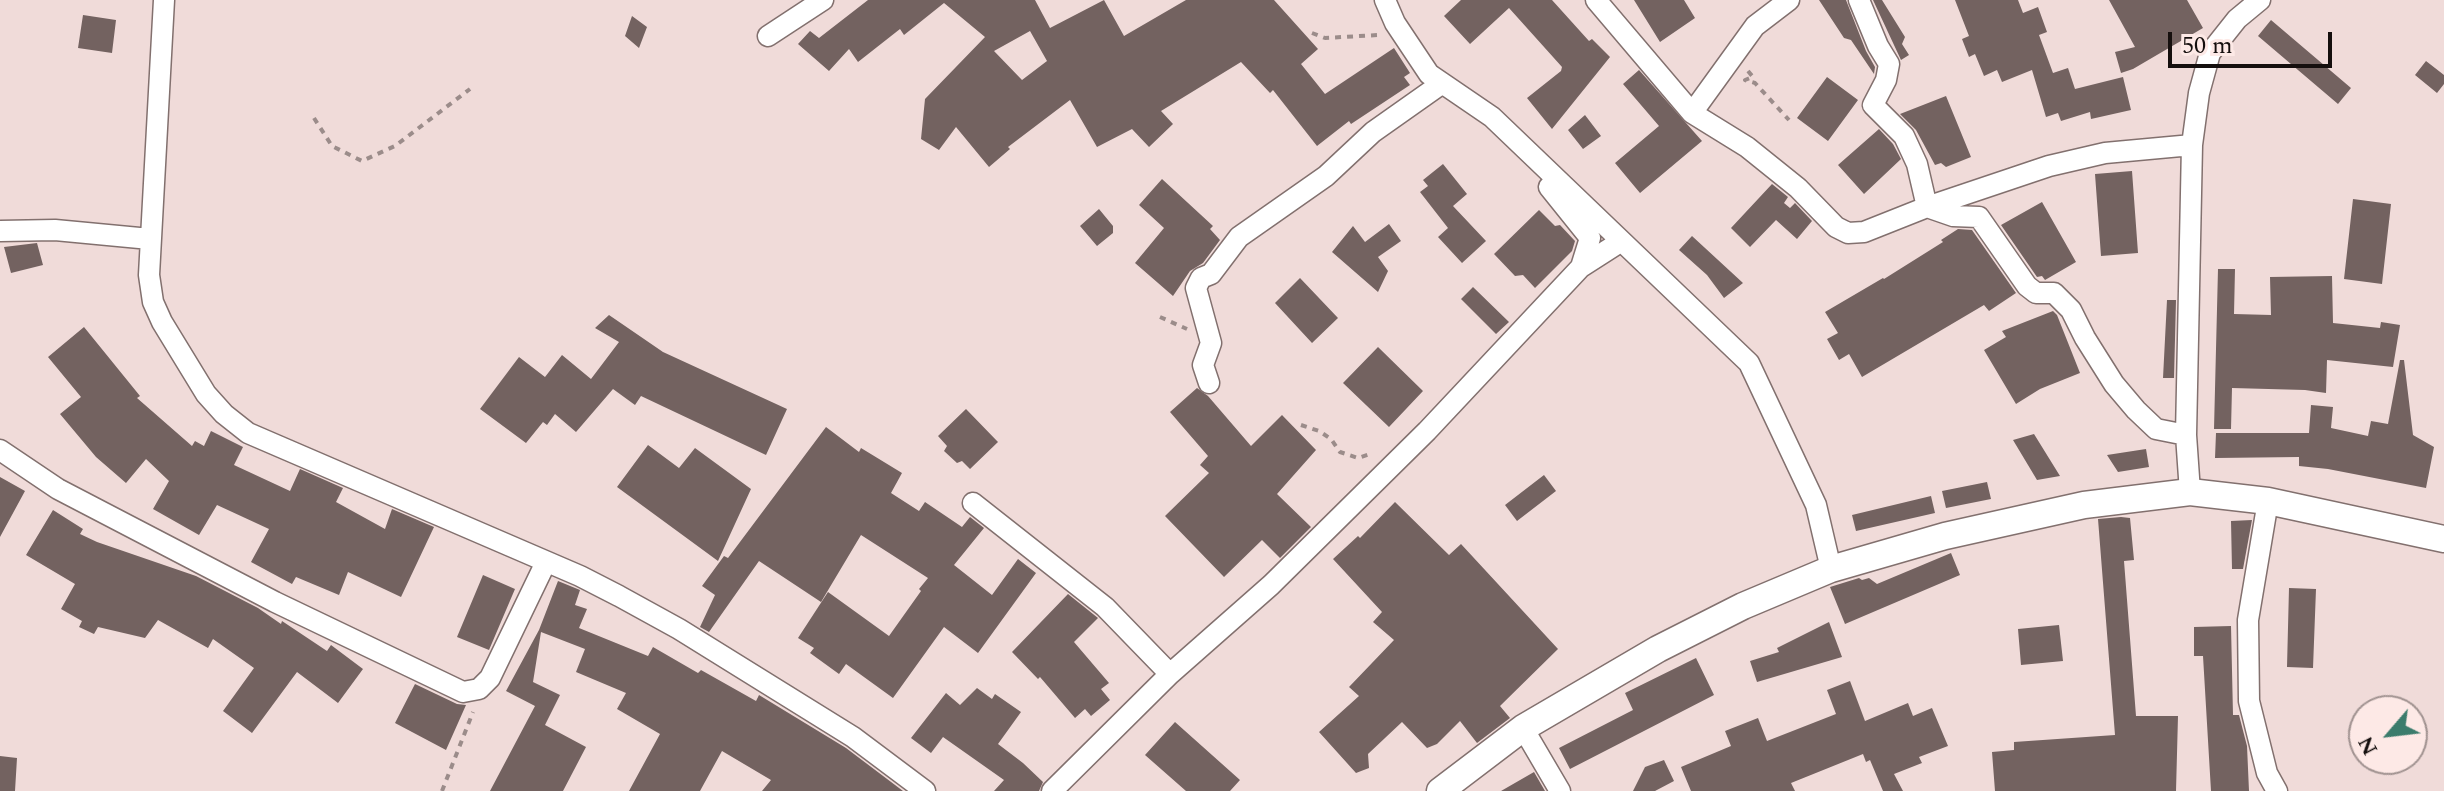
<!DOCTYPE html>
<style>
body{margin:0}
#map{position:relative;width:2444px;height:791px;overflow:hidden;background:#f0dbd9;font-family:Spectral,serif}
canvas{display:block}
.north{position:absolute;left:2348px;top:695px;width:80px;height:80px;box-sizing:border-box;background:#fde9e6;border:2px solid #a09290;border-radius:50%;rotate:242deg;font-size:22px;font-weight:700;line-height:32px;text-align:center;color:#150f0e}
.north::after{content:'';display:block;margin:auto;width:28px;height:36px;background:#3b7c6c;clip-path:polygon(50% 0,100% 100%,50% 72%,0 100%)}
.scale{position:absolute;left:2168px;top:32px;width:164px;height:36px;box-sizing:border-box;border:4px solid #150f0e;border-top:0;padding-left:10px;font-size:24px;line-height:28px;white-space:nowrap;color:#150f0e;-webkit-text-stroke:6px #fde9e6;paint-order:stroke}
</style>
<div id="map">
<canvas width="2444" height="791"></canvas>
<div class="north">N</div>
<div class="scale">50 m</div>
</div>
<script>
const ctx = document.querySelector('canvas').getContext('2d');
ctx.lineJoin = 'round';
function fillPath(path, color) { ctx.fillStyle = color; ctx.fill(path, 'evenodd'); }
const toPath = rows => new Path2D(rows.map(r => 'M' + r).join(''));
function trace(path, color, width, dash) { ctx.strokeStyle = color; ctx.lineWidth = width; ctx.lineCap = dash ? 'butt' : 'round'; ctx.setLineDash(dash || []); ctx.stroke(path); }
const building = toPath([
 [868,0,1035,0,1050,28,1104,0,1124,36,1186,0,1274,0,1318,49,1301,64,1325,94,1394,48,1410,73,1404,77,1410,85,1351,124,1349,121,1317,146,1273,90,1270,93,1241,62,1161,111,1173,124,1149,147,1132,129,1097,147,1070,100,1008,147,1010,149,989,167,956,127,939,150,921,139,925,99,985,37,944,3,904,35,900,29,858,62,849,49,829,71,798,44,810,31,819,38],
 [1030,31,1047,61,1022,80,994,51],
 [1461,0,1552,0,1589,41,1592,39,1610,57,1552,129,1527,98,1561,71,1562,67,1509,8,1470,44,1444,16],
 [1634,0,1684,0,1695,18,1660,42],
 [1819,0,1846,0,1866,51,1875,67,1874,74,1851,40,1844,38],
 [1873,0,1882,0,1905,37,1902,44,1909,55,1901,60],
 [1955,0,2018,0,2023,13,2038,7,2047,32,2039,35,2053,73,2068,68,2075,89,2123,77,2131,110,2091,119,2090,112,2061,121,2058,113,2046,117,2032,70,2002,82,1997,70,1984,76,1975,54,1969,57,1962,39,1969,36],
 [2109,0,2187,0,2203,28,2133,69,2121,73,2115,52,2135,47],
 [83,15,116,20,112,53,78,48],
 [632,16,647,27,639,48,625,36],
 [2271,20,2351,88,2338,104,2258,36],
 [2426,61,2444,75,2444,84,2437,93,2415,75],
 [1639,70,1702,141,1640,193,1615,163,1659,126,1623,84],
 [1827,77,1858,100,1828,141,1797,118],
 [1946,96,1971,157,1946,167,1941,163,1935,165,1916,130,1900,114],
 [1585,115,1601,136,1583,149,1568,130],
 [1879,129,1893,144,1901,159,1864,194,1838,165],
 [1443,164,1467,194,1453,206,1486,241,1462,263,1438,237,1448,228,1420,192,1428,186,1423,180],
 [2132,171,2138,253,2101,256,2095,174],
 [1162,179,1213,226,1210,229,1220,240,1203,263,1190,271,1173,296,1135,263,1164,228,1139,205],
 [1772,184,1788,197,1784,203,1790,208,1795,203,1812,221,1797,239,1776,220,1750,247,1731,228],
 [2353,199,2391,204,2382,284,2344,279],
 [2042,202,2076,262,2045,280,2042,276,2037,277,2001,225],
 [1099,209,1113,226,1113,233,1097,246,1080,226],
 [1539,210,1555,226,1560,225,1575,241,1572,251,1535,288,1523,275,1515,276,1494,254],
 [1389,224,1401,241,1378,257,1388,271,1378,292,1332,252,1353,226,1365,242],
 [1958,229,1972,230,2016,293,1989,311,1984,305,1862,377,1849,354,1839,360,1827,339,1838,333,1825,312,1883,278,1884,279,1943,242,1941,240],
 [1692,236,1743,283,1724,298,1707,275,1679,250],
 [37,243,43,265,11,273,4,247],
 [2218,269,2235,269,2234,314,2271,315,2270,277,2332,276,2333,323,2380,328,2381,322,2400,325,2393,367,2327,360,2326,393,2305,390,2232,388,2231,429,2214,429],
 [1300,278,1338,318,1312,343,1275,303],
 [1473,287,1509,322,1496,334,1461,299],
 [2167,300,2176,300,2174,378,2163,378],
 [2053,311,2057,315,2080,373,2040,389,2016,404,1984,350,2006,337,2002,331],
 [609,315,663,352,787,409,766,455,641,396,635,405,613,389,576,432,555,414,547,425,543,422,526,443,480,409,519,357,545,377,562,355,591,379,619,342,595,328],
 [84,327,140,396,137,398,192,446,195,441,204,446,211,431,243,447,234,465,290,491,300,469,343,488,336,502,385,529,392,509,434,527,401,597,348,572,339,595,296,577,292,584,251,562,269,529,217,505,199,535,153,509,169,481,146,459,126,483,96,457,60,414,81,397,48,357],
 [1378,347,1423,391,1389,427,1343,383],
 [2400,360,2404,360,2413,435,2434,447,2426,488,2328,469,2299,466,2299,457,2215,458,2216,433,2309,433,2311,405,2333,407,2331,428,2368,436,2371,421,2388,424],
 [1197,388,1208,396,1251,446,1282,415,1316,450,1277,494,1311,527,1280,558,1262,540,1224,577,1165,516,1209,473,1200,465,1208,456,1170,412],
 [966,409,998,442,970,469,962,461,957,463,944,451,947,446,938,436],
 [826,427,859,452,861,448,902,473,891,493,919,511,925,502,962,527,970,517,984,528,954,565,992,595,1018,559,1036,573,978,653,944,627,893,698,846,664,839,674,810,653,814,648,798,638,828,592,889,636,921,591,919,589,928,578,861,535,821,602,759,561,709,632,700,627,715,595,702,586,724,556,728,558],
 [2034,434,2060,476,2037,480,2013,440],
 [648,445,679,468,695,448,751,489,718,561,617,487],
 [2146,449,2149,467,2118,472,2107,455],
 [1544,475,1556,491,1517,521,1505,505],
 [0,477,25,491,0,537],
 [1987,482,1991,499,1946,508,1942,491],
 [1931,496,1935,513,1856,531,1852,515],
 [1395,502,1449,555,1461,544,1558,649,1500,706,1510,718,1477,743,1460,721,1437,744,1427,748,1402,722,1368,754,1369,768,1356,773,1319,732,1359,696,1349,687,1394,640,1373,622,1382,612,1333,559,1358,536,1360,538],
 [53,510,83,529,80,534,97,542,196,576,258,608,281,624,282,621,327,651,331,645,363,669,338,703,297,672,252,733,223,711,254,668,213,639,208,648,158,620,145,638,98,627,94,634,79,627,82,621,61,609,75,584,26,555],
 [2121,517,2130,518,2134,560,2124,561,2136,716,2178,716,2176,791,1995,791,1992,752,2014,750,2014,742,2115,735,2098,519],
 [2252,520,2243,569,2232,569,2231,521],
 [1951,553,1960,575,1845,624,1830,587,1859,578,1862,580,1869,578,1877,584],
 [483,575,515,589,489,650,457,637],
 [558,581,580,590,575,605,587,609,579,628,648,656,653,647,698,673,701,670,756,701,759,695,846,748,903,791,762,791,771,780,722,751,700,791,629,791,660,734,617,709,626,693,576,672,585,649,541,632,533,682,560,695,545,725,586,747,563,791,490,791,535,706,506,691,539,630],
 [2289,588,2316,589,2313,668,2287,667],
 [1068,594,1098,618,1074,642,1109,683,1101,689,1110,700,1091,716,1085,709,1075,718,1040,677,1038,679,1012,652],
 [1829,622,1842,657,1757,682,1750,661,1779,652,1777,648],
 [2059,625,2063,661,2021,665,2018,629],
 [2231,626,2233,715,2239,715,2247,746,2249,791,2211,791,2203,656,2194,656,2194,627],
 [1696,658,1714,695,1570,769,1559,748,1633,710,1625,693],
 [1850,681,1865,721,1908,703,1913,716,1932,708,1948,746,1919,757,1922,763,1894,774,1903,791,1883,791,1870,760,1866,762,1863,754,1791,783,1795,791,1691,791,1681,767,1731,746,1725,731,1758,718,1767,741,1836,714,1827,690],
 [415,684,457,704,466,705,446,750,395,723],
 [977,688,992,699,995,694,1021,712,998,744,1023,763,1043,782,1039,791,994,791,1004,780,943,737,931,753,911,738,946,693,960,705],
 [1175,722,1240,780,1230,791,1186,791,1145,755],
 [0,756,17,758,15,791,0,791],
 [1664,760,1674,781,1655,791,1633,791,1645,767],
 [1534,772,1545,791,1501,791]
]);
const path = toPath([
 [1312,33,1325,38,1378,35],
 [1748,71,1753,77,1745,80,1755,83,1789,120],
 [314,118,332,146,362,161,395,146,470,89],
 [1160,317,1187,329],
 [1301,425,1319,431,1331,439,1340,452,1358,458,1373,453],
 [442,791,473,712]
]);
const minor = toPath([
 [164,0,149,275,153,302,162,322,206,394,224,414,248,433,580,576,619,596,679,629,853,737,925,791],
 [1385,0,1395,23,1429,74,1492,117,1749,363,1816,505,1831,569],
 [1596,0,1692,113,1747,147,1798,188,1836,227,1848,233,1864,232,1927,207,2049,166,2105,153,2192,145],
 [1859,0,1878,46,1889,64,1886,80,1873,105,1904,136,1917,164,1927,207,1953,216,1979,217,2027,286,2036,293,2054,293,2071,310,2085,338,2114,384,2136,410,2156,429,2186,435],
 [768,36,823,0],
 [1692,113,1755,26,1789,0],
 [1549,187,1590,238,1581,267],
 [0,231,55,230,150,239],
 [1209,383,1203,365,1211,343,1196,288,1201,278,1211,274,1239,237,1326,176,1373,132,1441,84],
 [0,450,58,489,275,602,463,692,479,689,490,678,546,562],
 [2190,492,2186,435,2192,145,2199,93,2210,53,2237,19,2260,0],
 [2268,501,2248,620,2249,701,2267,773,2277,791],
 [973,503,1105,607,1170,674],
 [1523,728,1560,791],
 [1052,791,1170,674,1271,585,1427,431,1581,267,1620,242]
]);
const tertiary = toPath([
 [1440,791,1523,728,1658,649,1743,606,1831,569,1945,536,2084,505,2190,492,2268,501,2444,539]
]);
fillPath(building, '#736260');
trace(minor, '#82706e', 23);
trace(tertiary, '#82706e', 29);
trace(path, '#9b8c8a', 4, [6, 6]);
trace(minor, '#fff', 20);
trace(tertiary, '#fff', 26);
</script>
